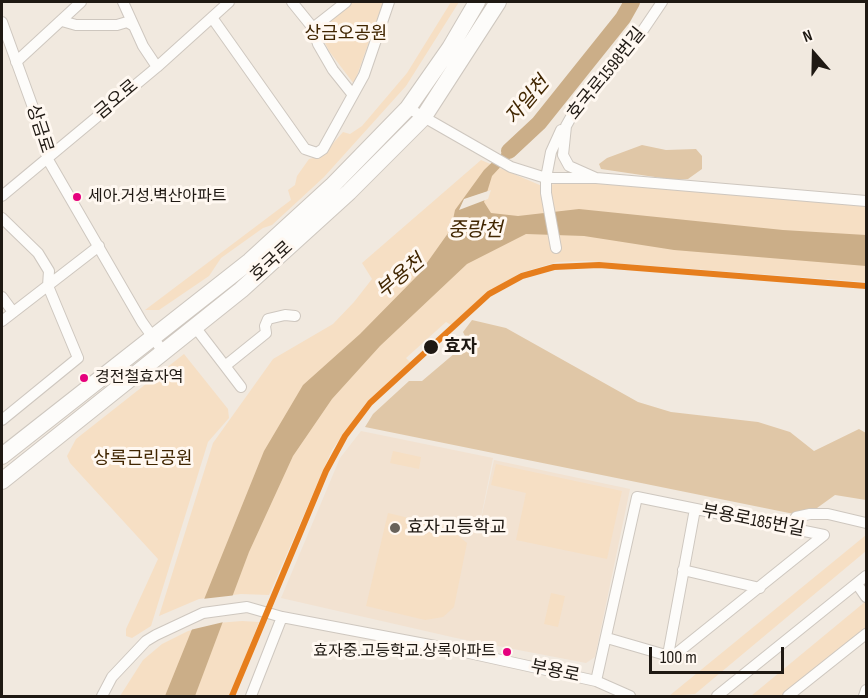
<!DOCTYPE html>
<meta charset="utf-8">
<style>
body{margin:0}
#map{position:relative;width:868px;height:698px;overflow:hidden;background:#f1e9df;font-family:"Sofia Sans Condensed",sans-serif}
canvas{display:block}
.frame{position:absolute;inset:0;border:3px solid #1f1913;pointer-events:none}
.north{position:absolute;left:784px;top:24px;width:60px;height:60px;-webkit-text-stroke:4px #fff8f1;paint-order:stroke;rotate:340deg;font-size:16px;font-weight:700;line-height:24px;text-align:center;color:#1f1913}
.north::after{content:'';display:block;margin:auto;width:21px;height:27px;background:#1f1913;clip-path:polygon(50% 0,100% 100%,50% 72%,0 100%)}
.scale{position:absolute;left:649px;top:647px;width:135px;height:27px;box-sizing:border-box;border:3px solid #1f1913;border-top:0;padding-left:8px;font-size:18px;line-height:21px;white-space:nowrap;color:#1f1913;-webkit-text-stroke:4px #fff8f1;paint-order:stroke}
</style>
<div id="map">
<canvas width="868" height="698"></canvas>
<div class="frame"></div>
<div class="north">N</div>
<div class="scale">100 m</div>
</div>
<script>
const ctx = document.querySelector('canvas').getContext('2d');
ctx.lineJoin = 'round';
function fillPath(path, color) { ctx.fillStyle = color; ctx.fill(path, 'evenodd'); }
const toPath = rows => new Path2D(rows.map(r => 'M' + r).join(''));
function trace(path, color, width, dash) { ctx.strokeStyle = color; ctx.lineWidth = width; ctx.lineCap = dash ? 'butt' : 'round'; ctx.setLineDash(dash || []); ctx.stroke(path); }
function write(font, color, halo, rows, align = 'center') {
  ctx.font = font + ' "Sofia Sans Condensed","Noto Sans KR",sans-serif'; ctx.lineWidth = 6; ctx.setLineDash([]); ctx.textBaseline = 'middle'; ctx.strokeStyle = halo; ctx.fillStyle = color; for (const [text, x, y, turn = 0] of rows) {
    ctx.save(); ctx.translate(x, y); ctx.rotate((+turn || 0) * Math.PI / 180); ctx.textAlign = isNaN(turn) ? turn : align; if (halo) ctx.strokeText(text, 0, 0); ctx.fillText(text, 0, 0); ctx.restore();
  }
}
const built = toPath([
 [361,431,493,458,476,542,494,460,630,489,595,657,586,663,456,638,281,598,340,458]
]);
const green = toPath([
 [351,2,383,2,354,84,329,51,321,35,321,25],
 [451,2,459,2,406,86,324,177,272,225,263,228,221,258,209,276,159,310,145,310,291,200,288,190,295,185,297,176,309,159,318,157,328,149,343,132,350,134,362,126,407,73],
 [481,160,542,186,575,181,866,204,866,282,587,261,557,262,520,273,478,300,453,326,446,322,406,358,411,363,365,404,332,450,269,595,241,594,199,599,159,616,213,443,273,359,333,324,354,302,372,279,362,263],
 [184,354,228,409,229,418,208,442,151,626,132,638,126,636,126,629,158,559,70,463,67,456,76,439],
 [393,451,421,457,419,469,390,463],
 [496,464,622,491,607,559,516,540,526,493,491,485],
 [388,513,447,527,467,543,454,607,443,617,425,620,366,606],
 [866,535,866,551,695,694,669,696],
 [551,593,565,596,558,627,544,624],
 [866,601,866,629,782,696,751,696],
 [242,621,259,622,230,696,120,696,143,660,162,644,188,631,217,623]
]);
const forest = toPath([
 [642,145,666,150,696,149,702,156,702,169,688,179,675,180,601,169,599,164,607,158],
 [472,320,506,328,638,402,671,412,758,422,790,432,814,451,859,429,866,433,866,500,835,495,817,508,794,514,365,427,373,414,409,381,422,381,468,342,463,332]
]);
const water = toPath([
 [523,133,527,138,492,176,484,202,491,213,518,216,579,209,783,230,866,235,866,266,674,250,584,236,526,234,467,264,380,346,332,399,293,456,249,552,195,696,165,696,264,451,303,385,360,334,419,274,451,229,455,210,484,170]
]);
const pier = toPath([
 [491,190,488,199,459,210,464,199],
 [237,595,228,621,190,630,202,599]
]);
const river = toPath([
 [509,151,539,123,623,18,632,2]
]);
const street = toPath([
 [123,2,143,46,157,67],
 [292,2,313,28,318,44,333,70,353,95],
 [213,19,305,149,317,153,323,149,364,75,389,2],
 [62,21,76,25,117,25,127,22,134,26],
 [2,22,43,135,47,158,142,322,164,353],
 [313,28,346,2],
 [16,62,81,2],
 [408,108,511,167,546,178,596,178,569,166,563,155,566,126,575,110,637,39,662,2],
 [596,178,866,201],
 [2,196,157,67,229,2],
 [2,218,38,253,49,271,48,286,78,358,2,420],
 [556,248,546,193,546,178,551,152,561,130],
 [2,297,13,312],
 [2,321,99,246],
 [195,327,225,366,266,333,265,326,268,319,285,315,295,316],
 [225,366,241,387],
 [791,527,796,517,810,514,828,514,866,523],
 [683,570,760,588],
 [857,584,866,597],
 [607,638,669,656,677,653,824,535],
 [668,655,695,509],
 [596,681,637,497,824,535],
 [102,696,112,677,146,641,156,635,203,613,247,607,282,617,451,649,596,681,630,696],
 [251,696,282,617],
 [717,696,866,576],
 [788,696,866,634],
 [864,696,866,690]
]);
const primary = toPath([
 [2,456,250,261,332,186,408,108,450,48,477,2],
 [2,481,241,290,349,192,423,118,498,2]
]);
const rail1 = toPath([
 [232,696,326,471,345,436,370,403,489,294,522,276,554,267,599,265,866,286]
]);
const markers = [
 [77,197,5,"#e5007d"],
 [431,347,8,"#1f1913"],
 [84,378,5,"#e5007d"],
 [395,528,6,"#68625a"],
 [507,652,5,"#e5007d"]
];
const busNames = [
 ["세아.거성.벽산아파트",88,197],
 ["경전철효자역",95,378],
 ["효자중.고등학교.상록아파트",496,652,"right"]
];
const parkNames = [
 ["상금오공원",346,34],
 ["상록근린공원",143,459]
];
const streetNames = [
 ["호국로1598번길",607,74,-51],
 ["금오로",117,100,-40],
 ["상금로",39,129,72],
 ["호국로",272,262,-42],
 ["부용로185번길",753,521,11],
 ["부용로",555,672,12]
];
const stopNames = [
 ["효자",444,347]
];
const poiNames = [
 ["효자고등학교",407,528]
];
const waterNames = [
 ["자일천",528,101,-50],
 ["중랑천",475,231],
 ["부용천",401,277,-40]
];
fillPath(built, '#f2e2d1');
fillPath(green, '#f6dfc4');
fillPath(forest, '#e0c7a7');
fillPath(water, '#cbae88');
fillPath(pier, '#f1e9df');
trace(river, '#cbae88', 16);
trace(street, '#cec7bf', 12);
trace(primary, '#cec7bf', 18);
trace(street, '#fdfcfa', 10);
trace(primary, '#fdfcfa', 16);
trace(rail1, '#e67e1d', 6);
for (const [x, y, r, color] of markers) { const dot = new Path2D(); dot.arc(x, y, r, 0, 2 * Math.PI); ctx.fillStyle = color; ctx.fill(dot); trace(dot, '#fff8f1', 2); }
write('16px', '#1f1913', '#fff8f1', busNames, 'left');
write('18px', '#402500', '#fff8f1', parkNames);
write('18px', '#1f1913', '#fff8f1', streetNames);
write('bold 18px', '#1f1913', '#fff8f1', stopNames, 'left');
write('18px', '#1f1913', '#fff8f1', poiNames, 'left');
write('italic 20px', '#412600', '#fff8f1', waterNames);
</script>
